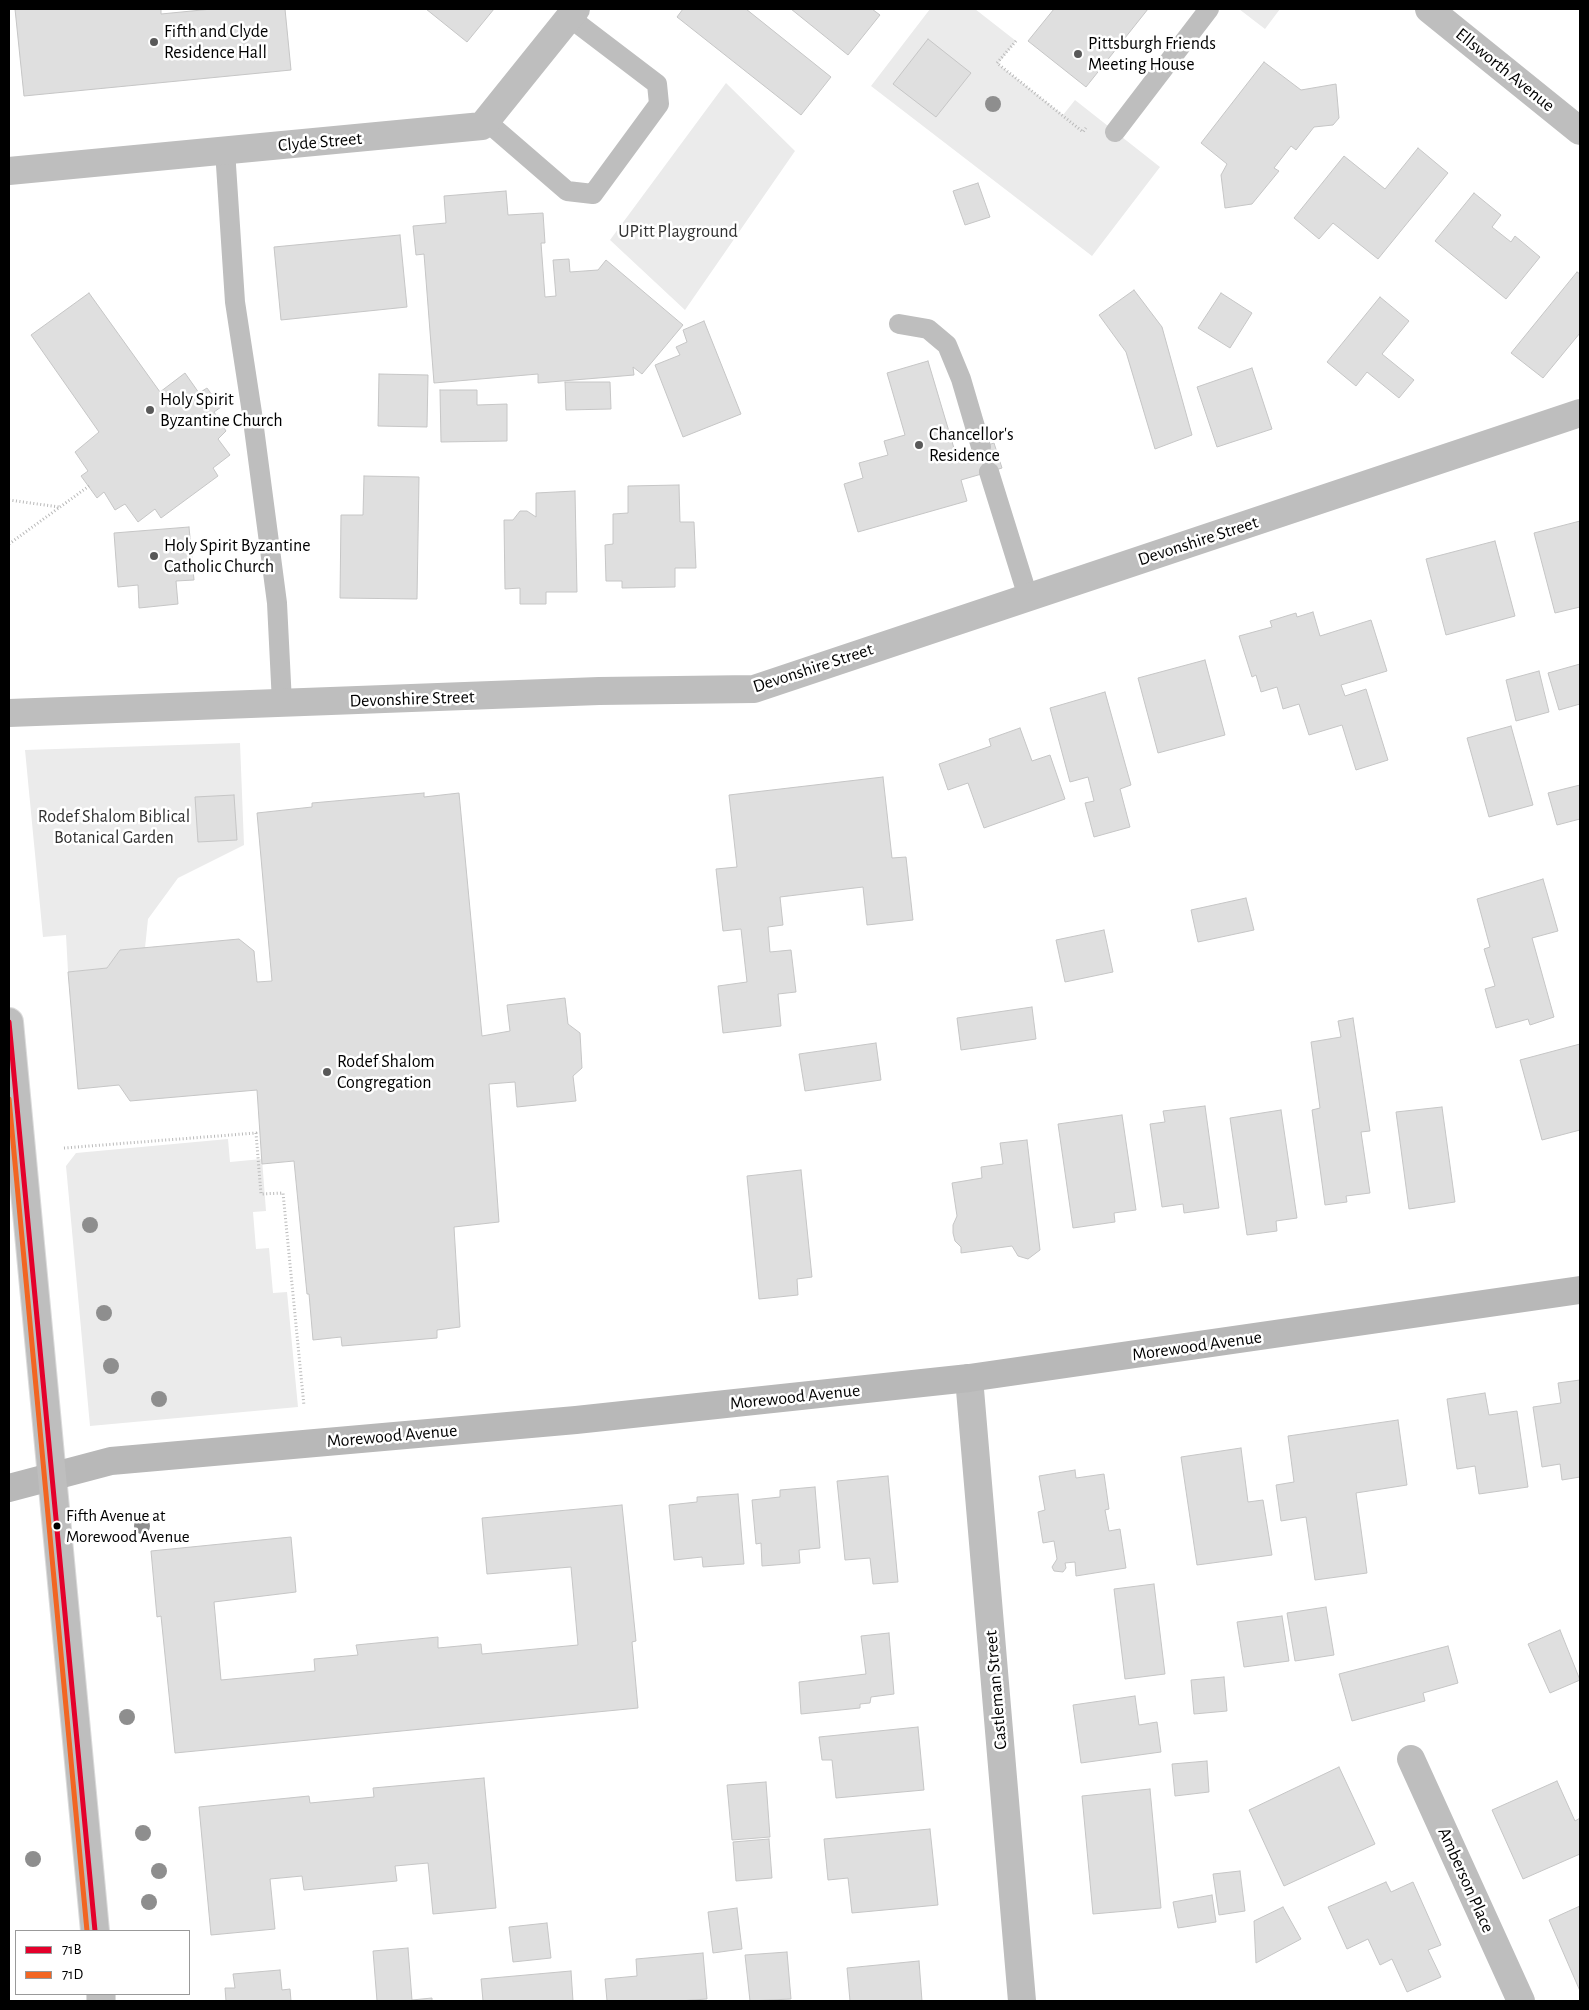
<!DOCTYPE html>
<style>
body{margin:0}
#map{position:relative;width:1589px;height:2010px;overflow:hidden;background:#fff;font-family:"Alegreya Sans",sans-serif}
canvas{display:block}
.frame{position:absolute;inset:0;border:10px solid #000;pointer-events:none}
.legend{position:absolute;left:15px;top:1930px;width:175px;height:65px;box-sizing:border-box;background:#fff;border:1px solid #999;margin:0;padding:6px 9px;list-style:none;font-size:15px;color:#000}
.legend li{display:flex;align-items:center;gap:10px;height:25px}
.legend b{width:25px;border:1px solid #999}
</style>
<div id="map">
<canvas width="1589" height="2010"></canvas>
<div class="frame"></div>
<ul class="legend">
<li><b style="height:6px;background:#e4002b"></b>71B</li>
<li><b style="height:6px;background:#f26522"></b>71D</li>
</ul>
</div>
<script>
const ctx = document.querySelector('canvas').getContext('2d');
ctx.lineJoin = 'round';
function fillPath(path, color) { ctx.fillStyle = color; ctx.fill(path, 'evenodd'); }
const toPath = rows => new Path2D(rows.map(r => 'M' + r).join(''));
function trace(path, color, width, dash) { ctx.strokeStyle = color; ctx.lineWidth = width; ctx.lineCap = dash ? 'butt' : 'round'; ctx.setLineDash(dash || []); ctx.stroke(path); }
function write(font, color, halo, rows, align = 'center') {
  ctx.font = font + ' "Alegreya Sans",sans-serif'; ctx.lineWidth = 5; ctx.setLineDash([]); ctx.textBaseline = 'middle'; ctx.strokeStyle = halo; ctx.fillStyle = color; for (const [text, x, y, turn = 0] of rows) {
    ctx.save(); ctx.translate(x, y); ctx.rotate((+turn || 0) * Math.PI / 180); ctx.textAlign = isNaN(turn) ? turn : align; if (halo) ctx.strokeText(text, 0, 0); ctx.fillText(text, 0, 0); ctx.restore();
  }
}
const green = toPath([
 [930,9,975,9,1016,41,998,64,1063,115,1075,100,1160,167,1092,256,871,86],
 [1239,9,1280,9,1265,29],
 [726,83,795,151,685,310,610,240],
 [240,743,244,845,178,878,148,919,145,948,120,950,107,968,68,972,66,935,43,937,25,750],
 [228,1139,230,1162,262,1159,266,1211,253,1212,256,1249,269,1248,273,1293,287,1292,298,1407,90,1426,66,1166,76,1153]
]);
const building = toPath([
 [15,9,161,9,161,14,212,9,285,9,291,70,24,96,15,9],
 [426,9,494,9,467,42,426,9],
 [683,9,746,9,831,77,801,115,677,17,683,9],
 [791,9,872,9,880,15,848,55,791,9],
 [1054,9,1148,9,1086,87,1028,41,1054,9],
 [928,39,971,73,936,117,893,84,928,39],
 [1264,62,1301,90,1336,84,1339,118,1333,125,1314,127,1296,150,1291,146,1274,168,1279,171,1252,204,1225,208,1221,175,1227,164,1201,143,1264,62],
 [1418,148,1448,173,1378,259,1333,223,1319,239,1294,218,1344,156,1385,189,1418,148],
 [978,183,990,217,965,225,953,191,978,183],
 [506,191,508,215,543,213,545,243,541,243,545,297,556,296,553,260,569,259,570,272,598,270,606,260,683,325,642,374,633,367,634,375,538,383,538,374,434,383,424,254,416,255,413,226,446,223,444,196,506,191],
 [1474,193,1501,215,1492,227,1511,242,1515,236,1540,257,1506,299,1435,241,1474,193],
 [400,235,407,307,281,320,274,247,400,235],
 [1577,272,1580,274,1580,333,1543,378,1511,353,1577,272],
 [1134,290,1162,327,1192,435,1155,449,1126,352,1099,315,1134,290],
 [89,293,160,392,185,373,199,393,207,388,221,407,214,412,226,431,218,439,230,455,213,468,218,476,161,518,155,509,138,522,125,504,115,510,104,492,97,498,81,476,88,471,75,452,99,432,31,335,89,293],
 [1221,293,1252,313,1230,348,1198,328,1221,293],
 [1380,297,1409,321,1382,354,1414,380,1399,398,1367,372,1356,386,1327,362,1380,297],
 [704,321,741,414,683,437,655,365,680,355,676,347,687,342,683,330,704,321],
 [928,361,956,455,994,443,1002,468,961,480,967,501,858,532,844,484,863,478,859,463,888,455,884,441,905,435,887,373,928,361],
 [1252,368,1272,429,1217,447,1197,387,1252,368],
 [379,374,428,375,427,427,378,426,379,374],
 [565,382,610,382,611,409,566,410,565,382],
 [440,390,477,390,477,405,507,404,507,441,441,442,440,390],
 [364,476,419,477,417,599,340,598,341,515,363,515,364,476],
 [679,485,680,522,694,522,696,568,675,568,675,587,622,588,622,581,606,581,605,545,613,544,613,514,628,513,628,486,679,485],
 [575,491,577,592,546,592,546,604,520,604,520,588,505,589,504,520,513,520,520,511,527,511,536,517,536,493,575,491],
 [1580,521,1580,607,1555,613,1534,533,1580,521],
 [189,527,194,580,176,581,178,604,139,608,138,585,118,587,114,533,189,527],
 [1495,541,1515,616,1446,635,1426,559,1495,541],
 [1313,612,1320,636,1371,620,1387,671,1341,685,1345,696,1366,689,1388,760,1356,770,1342,725,1309,735,1299,704,1283,709,1277,687,1261,692,1256,675,1252,677,1239,636,1272,627,1270,621,1296,613,1297,617,1313,612],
 [1205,660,1225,735,1158,753,1138,678,1205,660],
 [1580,664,1580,704,1559,710,1548,673,1580,664],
 [1539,671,1549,712,1516,721,1506,680,1539,671],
 [1105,692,1131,785,1120,789,1130,827,1094,837,1085,803,1094,801,1088,777,1070,782,1050,708,1105,692],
 [1511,726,1533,805,1489,817,1467,738,1511,726],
 [1020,728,1032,761,1050,755,1065,799,984,828,968,783,948,790,939,764,991,746,989,739,1020,728],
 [883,777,892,858,906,857,913,920,867,925,863,887,780,897,783,925,768,927,770,952,791,950,796,992,778,994,781,1026,723,1033,718,986,747,982,741,929,723,931,716,869,737,867,729,795,883,777],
 [1580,785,1580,819,1557,825,1548,793,1580,785],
 [424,793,424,797,459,793,482,1036,510,1031,507,1005,565,998,568,1024,580,1033,582,1068,573,1076,576,1101,517,1107,515,1082,489,1084,499,1222,454,1227,460,1327,437,1330,437,1338,342,1346,341,1337,313,1340,309,1294,307,1294,294,1161,262,1164,257,1090,130,1101,119,1085,78,1089,68,972,107,968,120,950,239,939,254,951,257,982,272,981,257,813,312,807,312,803,424,793],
 [234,795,237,840,198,842,195,797,234,795],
 [1543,879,1558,931,1532,938,1554,1017,1530,1025,1528,1019,1496,1028,1485,989,1495,986,1484,949,1490,947,1477,899,1543,879],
 [1246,898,1254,930,1198,942,1191,910,1246,898],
 [1104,930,1113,972,1065,982,1056,940,1104,930],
 [1032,1007,1036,1039,961,1050,957,1018,1032,1007],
 [1353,1018,1370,1131,1361,1132,1370,1193,1346,1196,1347,1202,1325,1205,1312,1110,1320,1108,1311,1042,1341,1037,1338,1021,1353,1018],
 [876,1043,881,1080,805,1091,799,1054,876,1043],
 [1580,1044,1580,1130,1542,1140,1520,1060,1580,1044],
 [1205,1106,1219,1208,1184,1213,1183,1204,1162,1207,1150,1124,1165,1122,1163,1111,1205,1106],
 [1442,1107,1455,1202,1409,1209,1396,1112,1442,1107],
 [1281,1110,1297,1218,1276,1221,1277,1231,1247,1235,1230,1118,1281,1110],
 [1122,1115,1136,1210,1114,1213,1115,1222,1073,1228,1058,1124,1122,1115],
 [1027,1140,1040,1250,1028,1259,1018,1256,1012,1246,961,1253,961,1247,955,1241,953,1233,953,1225,957,1216,952,1183,982,1178,981,1167,1003,1164,1000,1143,1027,1140],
 [801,1170,812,1277,797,1279,798,1295,759,1299,747,1176,801,1170],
 [1580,1380,1580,1477,1562,1480,1560,1464,1542,1467,1533,1407,1561,1403,1558,1383,1580,1380],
 [1485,1393,1489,1415,1517,1411,1528,1487,1479,1494,1475,1466,1457,1469,1447,1399,1485,1393],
 [1398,1420,1407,1485,1356,1493,1367,1573,1315,1580,1306,1517,1281,1521,1276,1485,1294,1482,1288,1436,1398,1420],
 [1241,1448,1248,1502,1263,1500,1272,1555,1197,1565,1181,1457,1241,1448],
 [1075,1470,1076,1478,1104,1474,1109,1509,1105,1510,1109,1531,1120,1529,1126,1568,1076,1576,1075,1562,1065,1563,1066,1568,1063,1572,1054,1571,1052,1567,1057,1559,1054,1541,1043,1543,1038,1512,1045,1510,1039,1476,1075,1470],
 [888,1476,898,1582,873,1584,870,1558,845,1560,837,1481,888,1476],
 [815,1487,820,1548,799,1550,800,1563,762,1566,761,1543,756,1544,752,1500,780,1497,780,1490,815,1487],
 [738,1494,744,1564,703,1567,702,1557,674,1560,669,1505,697,1502,697,1497,738,1494],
 [622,1505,636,1641,632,1642,638,1708,175,1753,161,1616,157,1617,151,1551,291,1537,296,1592,214,1602,221,1680,315,1671,314,1659,358,1655,356,1645,438,1637,438,1648,481,1644,482,1654,578,1645,571,1567,487,1574,482,1518,622,1505],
 [1154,1584,1165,1674,1125,1679,1114,1589,1154,1584],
 [1326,1607,1334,1655,1295,1661,1287,1613,1326,1607],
 [1282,1616,1289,1661,1244,1667,1237,1622,1282,1616],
 [1560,1630,1580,1680,1550,1693,1528,1644,1560,1630],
 [889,1633,894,1694,871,1697,870,1703,860,1704,860,1708,801,1714,799,1682,866,1674,861,1636,889,1633],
 [1448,1646,1458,1683,1423,1693,1425,1701,1352,1721,1339,1674,1448,1646],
 [1224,1677,1227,1711,1194,1714,1191,1680,1224,1677],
 [1135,1696,1139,1725,1157,1722,1161,1752,1081,1763,1073,1705,1135,1696],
 [918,1727,924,1790,836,1798,832,1760,822,1760,819,1737,918,1727],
 [1207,1761,1209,1792,1175,1796,1172,1764,1207,1761],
 [1339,1767,1375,1844,1284,1886,1249,1810,1339,1767],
 [484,1778,496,1908,433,1914,428,1863,395,1866,397,1881,304,1890,302,1876,270,1879,275,1929,211,1935,199,1807,309,1796,310,1803,374,1797,373,1788,484,1778],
 [1557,1781,1575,1821,1580,1818,1580,1854,1523,1879,1492,1810,1557,1781],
 [766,1782,770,1837,732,1840,727,1785,766,1782],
 [1150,1789,1161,1908,1093,1914,1082,1796,1150,1789],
 [930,1829,938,1905,852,1913,848,1878,828,1880,824,1839,930,1829],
 [769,1839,772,1878,736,1881,733,1842,769,1839],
 [1240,1871,1245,1911,1219,1915,1213,1874,1240,1871],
 [1386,1882,1391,1892,1413,1882,1441,1945,1428,1950,1441,1977,1407,1992,1392,1959,1380,1965,1368,1939,1347,1949,1328,1907,1386,1882],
 [1212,1895,1216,1922,1178,1928,1173,1902,1212,1895],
 [1580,1906,1580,1991,1549,1920,1580,1906],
 [1283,1907,1301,1939,1256,1963,1254,1921,1283,1907],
 [737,1908,742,1949,713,1953,708,1912,737,1908],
 [547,1923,551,1958,513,1962,509,1927,547,1923],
 [408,1948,412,2000,432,1998,432,2001,377,2001,373,1951,408,1948],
 [787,1952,791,1999,750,2001,745,1955,787,1952],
 [703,1953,707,1999,679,2001,607,2001,605,1979,637,1976,636,1959,703,1953],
 [919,1961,922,2001,850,2001,847,1968,919,1961],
 [280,1970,282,1990,290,1989,291,2001,226,2001,225,1988,235,1988,233,1974,280,1970],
 [571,1971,573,2001,483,2001,481,1979,571,1971]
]);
const path = toPath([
 [1016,41,997,63,1083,132,1086,128],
 [9,500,59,507],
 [9,544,89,486],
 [64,1148,256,1133,261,1194,283,1193,304,1406]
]);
const service = toPath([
 [486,121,567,191,593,194,659,104,657,84,569,17],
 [1115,132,1209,9],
 [225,150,235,302,252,413,277,603,282,703],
 [899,324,928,329,947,345,961,379,981,447],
 [989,472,1028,597]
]);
const minor = toPath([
 [9,171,482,126,576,9],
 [9,713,599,691,754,689,1580,413],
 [969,1378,1022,2001],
 [1411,1759,1521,2001]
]);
const tertiary = toPath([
 [1429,9,1580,131]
]);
const secondary = toPath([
 [9,1488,111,1461,576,1420,969,1378,1580,1290]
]);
const trunk = toPath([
 [9,1022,95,1931],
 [101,1994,101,2001]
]);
const bus1 = toPath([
 [9,1022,95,1931]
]);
const bus2 = toPath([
 [9,1099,87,1931]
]);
const trees = [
 [993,104],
 [90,1225],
 [104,1313],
 [111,1366],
 [159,1399],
 [142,1526],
 [127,1717],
 [143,1833],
 [33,1859],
 [159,1871],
 [149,1902]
];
const markers = [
 [154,42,5,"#595959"],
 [1078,54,5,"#595959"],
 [150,410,5,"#595959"],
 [919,445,5,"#595959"],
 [154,556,5,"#595959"],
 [327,1072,5,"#595959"],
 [57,1526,4.5,"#000"]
];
const busNames = [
 ["Fifth Avenue at",66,1516],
 ["Morewood Avenue",66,1537]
];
const poiNames = [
 ["Fifth and Clyde",164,32],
 ["Residence Hall",164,53],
 ["Pittsburgh Friends",1088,44],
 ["Meeting House",1088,65],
 ["Holy Spirit",160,400],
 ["Byzantine Church",160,421],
 ["Chancellor's",929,435],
 ["Residence",929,456],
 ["Holy Spirit Byzantine",164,546],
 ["Catholic Church",164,567],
 ["Rodef Shalom",337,1062],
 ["Congregation",337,1083]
];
const streetNames = [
 ["Ellsworth Avenue",1505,70,39],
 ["Clyde Street",320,142,-5],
 ["Devonshire Street",1198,541,-18],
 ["Devonshire Street",813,668,-18],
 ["Devonshire Street",412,699,-2],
 ["Morewood Avenue",1197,1346,-8],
 ["Morewood Avenue",795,1397,-6],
 ["Morewood Avenue",392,1436,-5],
 ["Castleman Street",996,1690,-95],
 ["Amberson Place",1466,1880,66]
];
const parkNames = [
 ["UPitt Playground",678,232],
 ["Rodef Shalom Biblical",114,817],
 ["Botanical Garden",114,838]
];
fillPath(green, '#ebebeb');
fillPath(building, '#dfdfdf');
trace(building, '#c6c6c6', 1);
trace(trunk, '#dbdbdb', 30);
trace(path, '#b9b9b9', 3, [1, 2.5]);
trace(service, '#bebebe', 20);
trace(minor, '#bebebe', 28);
trace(tertiary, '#bebebe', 28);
trace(secondary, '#b8b8b8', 28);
trace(trunk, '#bebebe', 28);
trace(bus1, '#e4002b', 5);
trace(bus2, '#f26522', 5);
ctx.fillStyle = '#8e8e8e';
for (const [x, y] of trees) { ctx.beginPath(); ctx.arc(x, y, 8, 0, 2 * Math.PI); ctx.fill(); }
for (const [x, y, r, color] of markers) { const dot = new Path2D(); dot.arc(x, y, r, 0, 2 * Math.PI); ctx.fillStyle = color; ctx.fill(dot); trace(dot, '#fff', 2); }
write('17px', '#000', '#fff', busNames, 'left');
write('18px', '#000', '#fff', poiNames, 'left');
write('18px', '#000', '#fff', streetNames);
write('18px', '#323232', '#fff', parkNames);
</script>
